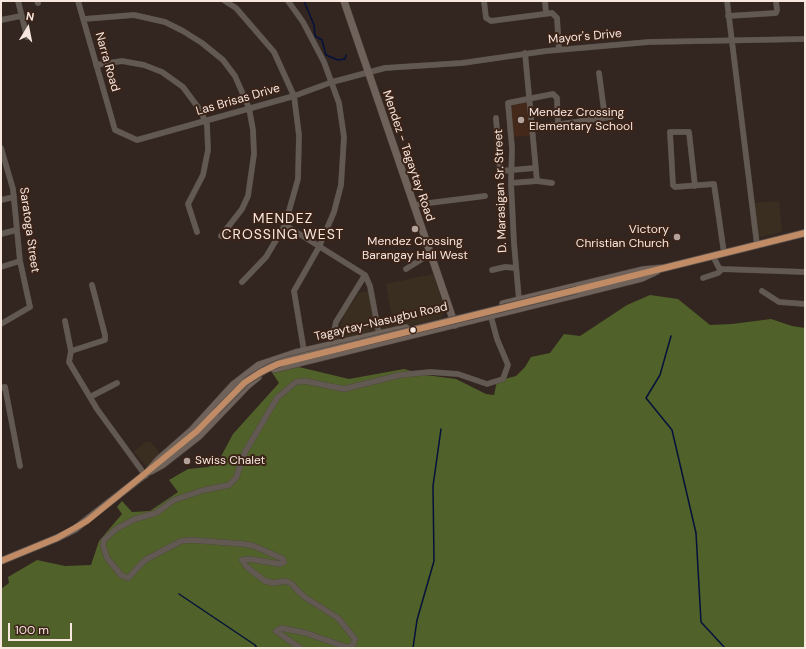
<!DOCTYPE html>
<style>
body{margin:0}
#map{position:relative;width:806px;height:649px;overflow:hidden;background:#332620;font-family:"DM Sans",sans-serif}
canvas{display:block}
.frame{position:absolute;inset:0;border:2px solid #f8e7df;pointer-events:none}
.north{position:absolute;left:8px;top:8px;width:40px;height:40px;-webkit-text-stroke:3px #3b2318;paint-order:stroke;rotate:10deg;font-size:11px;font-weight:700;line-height:16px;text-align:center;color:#f8e7df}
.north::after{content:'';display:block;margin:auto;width:14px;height:18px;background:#f8e7df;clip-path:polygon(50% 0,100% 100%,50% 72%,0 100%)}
.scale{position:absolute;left:8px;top:623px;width:64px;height:18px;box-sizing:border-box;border:2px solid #f8e7df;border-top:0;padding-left:5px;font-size:12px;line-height:14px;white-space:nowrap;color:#f8e7df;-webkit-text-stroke:3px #3b2318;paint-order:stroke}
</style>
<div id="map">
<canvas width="806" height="649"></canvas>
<div class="frame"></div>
<div class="north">N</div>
<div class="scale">100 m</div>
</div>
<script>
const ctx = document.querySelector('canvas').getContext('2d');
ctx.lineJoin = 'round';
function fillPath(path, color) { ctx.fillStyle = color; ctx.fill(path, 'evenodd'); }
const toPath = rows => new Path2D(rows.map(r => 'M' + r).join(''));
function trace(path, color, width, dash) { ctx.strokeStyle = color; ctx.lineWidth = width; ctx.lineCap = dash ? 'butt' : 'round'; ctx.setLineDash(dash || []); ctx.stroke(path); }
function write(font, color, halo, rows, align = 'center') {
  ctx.font = font + ' "DM Sans",sans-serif'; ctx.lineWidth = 4; ctx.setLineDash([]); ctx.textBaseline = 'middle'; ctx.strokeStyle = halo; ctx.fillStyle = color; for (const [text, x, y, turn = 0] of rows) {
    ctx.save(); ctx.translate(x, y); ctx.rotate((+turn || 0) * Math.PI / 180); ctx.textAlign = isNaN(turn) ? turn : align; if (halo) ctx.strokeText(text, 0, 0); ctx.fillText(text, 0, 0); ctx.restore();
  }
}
const commercial = toPath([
 [779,201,782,232,757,238,753,203],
 [433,274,444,308,442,318,334,343,344,315,359,293,371,290,377,321,392,318,386,284],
 [150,441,161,455,147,467,134,452,144,443]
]);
const built = toPath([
 [529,102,533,135,512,137,509,104]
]);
const forest = toPath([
 [650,295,678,299,710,325,732,324,771,319,792,326,805,328,805,648,1,648,1,589,9,583,8,577,37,560,65,566,91,565,99,541,122,514,117,507,122,501,132,512,150,511,178,492,169,480,188,469,208,467,218,462,233,434,279,383,271,371,296,364,299,367,349,379,404,369,426,375,456,379,486,394,494,395,497,381,516,376,525,367,531,357,550,353,564,334,580,336,627,305]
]);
const stream = toPath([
 [304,1,314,25,315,36,322,40,326,55,338,60,345,59,346,55],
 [671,336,660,375,646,398,672,430,696,533,701,622,725,648],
 [179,594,255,645,257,648],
 [413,648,417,620,434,561,433,486,441,429]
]);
const minor = toPath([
 [18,1,27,37],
 [37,1,38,3],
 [78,1,115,130,137,140,294,96,332,82,385,68,462,63,546,51,649,42,805,39],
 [225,1,236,8,274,52,294,96,299,135,298,179,285,225,266,257,242,282],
 [288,1,303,22,324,62,339,103,344,137,341,185,334,212,319,247,294,291,304,351],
 [484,1,486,18,491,21,552,13,557,18,559,50],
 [545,1,546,13],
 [727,1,757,245],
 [728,16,776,13,777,10,776,1],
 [84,19,134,15,165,22,183,31,202,43,223,60,235,76,249,108,253,130,254,154,248,196,242,209,221,236],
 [1,20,21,16],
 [525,53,537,181,552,183],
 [96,65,122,61,144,65,162,72,183,87,200,110,207,125,208,150,203,175,188,204,197,232],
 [599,73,605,118],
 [496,118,500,171,535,168],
 [533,128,611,117],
 [1,148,13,189,20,261,30,307,1,324],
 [511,183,537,181],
 [695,186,689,132,670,132,673,185,675,187,714,184,724,253],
 [1,200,14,197],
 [413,205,485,196],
 [285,225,365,275,370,286,379,334],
 [1,234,16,230],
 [713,256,719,268,722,269,805,272],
 [1,267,20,261],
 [406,269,430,254],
 [492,270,505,267,516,268],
 [703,278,718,273,722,269],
 [92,285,105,335,105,340,71,351,69,362,97,409,145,475],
 [762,291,779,302,805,304],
 [519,300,514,243,511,183,512,148,508,103,553,94,557,98,558,124],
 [65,321,71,351],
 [331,345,336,322,365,275],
 [1,388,5,387,20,466],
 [90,397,117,383],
 [300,648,276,631,281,628,306,633,346,647,352,647,355,639,338,618,306,598,297,590,292,584,285,581,273,583,265,581,247,567,242,560,249,559,280,564,284,562,283,559,254,546,244,544,191,540,181,541,145,560,128,578,121,575,107,558,103,545,104,540,116,529,135,519,156,513,174,500,204,490,229,485,236,478,245,452,277,398,296,382,305,381,344,389,400,375,430,372,458,374,487,384,503,379,508,365,497,339,490,313]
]);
const major = toPath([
 [344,1,455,325],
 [660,269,805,233],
 [503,304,643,270,663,268],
 [274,369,570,296,642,278,657,271],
 [193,435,213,415],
 [151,471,162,465,199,436,247,386,258,377],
 [145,475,158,460,192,430,233,385,259,365,295,353,406,328],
 [1,561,57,538,75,529,148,472]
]);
const majorBridge = toPath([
 [216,412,248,380,270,367,285,361,577,290]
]);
const bus1 = toPath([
 [1,561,57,538,87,521,197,431,244,383,261,372,278,364,805,233]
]);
const markers = [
 [521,120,4,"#b3a39c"],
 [415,229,4,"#b3a39c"],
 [677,237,4,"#b3a39c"],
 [413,330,3.5,"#f8e7df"],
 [187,461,4,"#b3a39c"]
];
const streetNames = [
 ["Mayor's Drive",585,37,-5],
 ["Narra Road",107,62,74],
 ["Las Brisas Drive",238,100,-16],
 ["Mendez - Tagaytay Road",408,156,71],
 ["D. Marasigan Sr. Street",501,191,-92],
 ["Saratoga Street",29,230,82],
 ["Tagaytay-Nasugbu Road",381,322,-13]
];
const poiNames = [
 ["Mendez Crossing",529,113],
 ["Elementary School",529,127],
 ["Victory",669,230,"right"],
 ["Christian Church",669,244,"right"],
 ["Mendez Crossing",415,242,"center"],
 ["Barangay Hall West",415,256,"center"],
 ["Swiss Chalet",195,461]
];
const quarterNames = [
 ["MENDEZ",283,219],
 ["CROSSING WEST",283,235]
];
fillPath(commercial, '#3a2e21');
fillPath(built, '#44281a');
fillPath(forest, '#506129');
trace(stream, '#05113b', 1.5);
trace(minor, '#4d423c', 6);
trace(major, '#4d423c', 8);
trace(minor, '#635953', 5.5);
trace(major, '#6e625a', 7);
trace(majorBridge, '#4d423c', 8, []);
trace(majorBridge, '#6e625a', 7);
trace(bus1, '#c18c65', 6);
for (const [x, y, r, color] of markers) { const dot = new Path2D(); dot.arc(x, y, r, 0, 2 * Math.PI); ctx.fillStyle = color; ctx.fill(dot); trace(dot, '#3b2318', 1.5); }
write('12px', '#f8e7df', '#3b2318', streetNames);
write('12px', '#f8e7df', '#3b2318', poiNames, 'left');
ctx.letterSpacing = '1px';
write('14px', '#f8e7df', '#3b2318', quarterNames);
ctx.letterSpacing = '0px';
</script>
